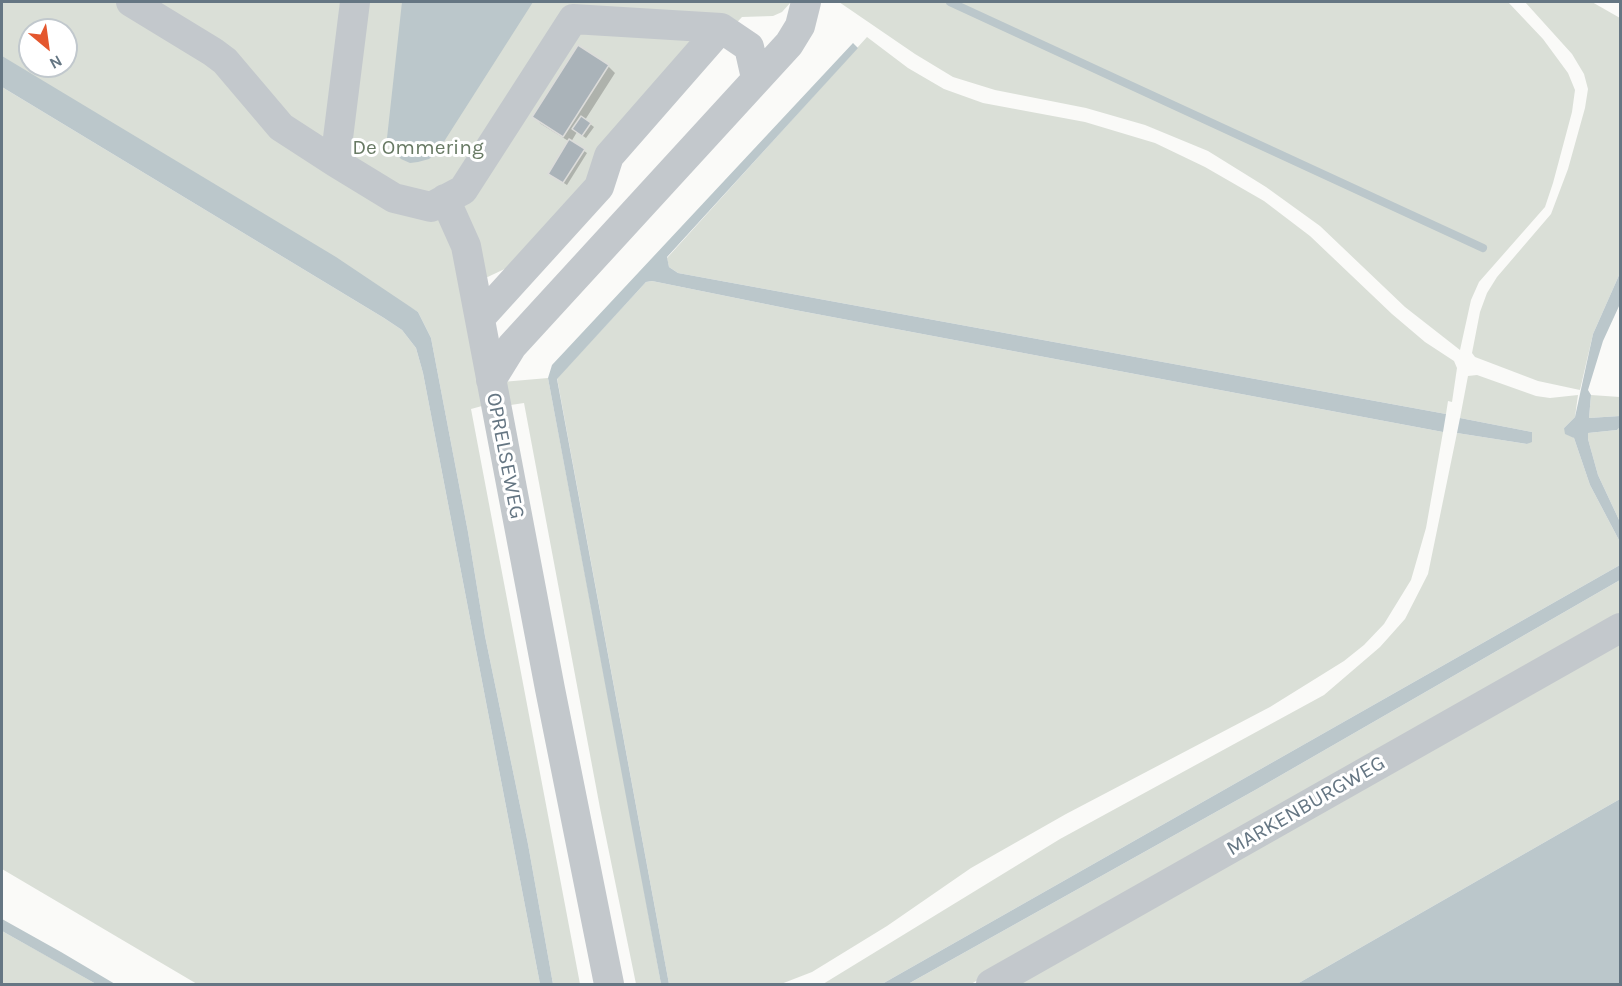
<!DOCTYPE html>
<style>
body{margin:0}
#map{position:relative;width:1622px;height:986px;overflow:hidden;background:#fafaf8;font-family:Karla,sans-serif}
canvas{display:block}
.frame{position:absolute;inset:0;border:3px solid #657683;pointer-events:none}
.north{position:absolute;left:18px;top:18px;width:60px;height:60px;box-sizing:border-box;background:#fff;border:2px solid #c1c8cd;border-radius:50%;rotate:151deg;font-size:16px;font-weight:700;line-height:24px;text-align:center;color:#657683}
.north::after{content:'';display:block;margin:auto;width:21px;height:27px;background:#e4572e;clip-path:polygon(50% 0,100% 100%,50% 72%,0 100%)}
</style>
<div id="map">
<canvas width="1622" height="986"></canvas>
<div class="frame"></div>
<div class="north">N</div>
</div>
<script>
const ctx = document.querySelector('canvas').getContext('2d');
ctx.lineJoin = 'round';
function fillPath(path, color) { ctx.fillStyle = color; ctx.fill(path, 'evenodd'); }
const toPath = rows => new Path2D(rows.map(r => 'M' + r).join(''));
function trace(path, color, width, dash) { ctx.strokeStyle = color; ctx.lineWidth = width; ctx.lineCap = dash ? 'butt' : 'round'; ctx.setLineDash(dash || []); ctx.stroke(path); }
function write(font, color, halo, rows, align = 'center') {
  ctx.font = font + ' Karla,sans-serif'; ctx.lineWidth = 6; ctx.setLineDash([]); ctx.textBaseline = 'middle'; ctx.strokeStyle = halo; ctx.fillStyle = color; for (const [text, x, y, turn = 0] of rows) {
    ctx.save(); ctx.translate(x, y); ctx.rotate((+turn || 0) * Math.PI / 180); ctx.textAlign = isNaN(turn) ? turn : align; if (halo) ctx.strokeText(text, 0, 0); ctx.fillText(text, 0, 0); ctx.restore();
  }
}
const green = toPath([
 [2,2,791,2,782,12,773,16,742,17,511,266,460,290,482,406,471,409,580,984,553,984,528,844,485,636,468,532,431,338,418,312,2,69],
 [30,30,66,30,66,66,30,66],
 [839,2,1508,2,1543,39,1568,73,1575,90,1572,112,1553,183,1545,207,1479,282,1471,300,1460,350,1405,307,1320,226,1266,187,1208,151,1145,125,1086,108,995,90,953,77,915,54],
 [1525,2,1592,2,1620,18,1620,273,1593,334,1580,390,1538,381,1475,357,1472,353,1480,312,1487,293,1497,277,1551,214,1568,169,1585,108,1588,89,1584,74,1572,54],
 [867,37,908,68,944,89,983,103,1085,122,1155,143,1205,167,1264,201,1310,236,1392,314,1425,342,1454,361,1457,368,1452,402,1448,401,1446,414,678,273,669,267,667,258],
 [2,87,384,318,402,330,416,348,423,373,540,984,197,984,2,869],
 [652,281,795,310,1443,432,1426,528,1411,580,1384,624,1364,645,1344,661,1270,707,1066,814,971,868,887,926,812,972,781,984,669,984,557,378,646,282],
 [1477,375,1536,396,1550,398,1578,395,1575,417,1564,428,1574,438,1590,485,1620,542,1620,565,882,984,823,984,1060,839,1324,695,1380,647,1405,619,1428,574,1457,433,1527,444,1532,441,1532,432,1460,418,1468,376],
 [548,378,637,851,661,984,636,984,600,808,524,403,504,406,502,382],
 [1591,395,1620,397,1620,416,1589,418],
 [1620,427,1620,522,1598,475,1588,439,1588,433,1617,430],
 [1620,580,1620,616,971,984,908,984,1257,789],
 [1620,638,1620,799,1297,984,1015,984],
 [2,931,61,964,96,984,2,984]
]);
const water = toPath([
 [402,2,533,2,438,151,429,159,418,162,410,163,401,159,389,146,387,138],
 [853,43,858,48,667,257,669,267,678,273,1446,414,1443,432,795,310,652,281,646,282,557,379,669,984,661,984,548,378,552,365],
 [2,56,336,257,418,312,431,338,468,532,485,636,528,844,553,984,540,984,423,373,416,348,402,330,384,318,2,87],
 [1620,273,1620,304,1603,341,1588,390,1591,395,1589,418,1620,416,1620,427,1617,430,1588,433,1588,439,1598,475,1620,522,1620,542,1590,485,1574,438,1565,434,1564,428,1575,417,1593,334],
 [1460,418,1532,432,1532,442,1527,444,1457,433],
 [1620,565,1620,580,1257,789,908,984,882,984],
 [1620,799,1620,984,1297,984],
 [2,919,61,952,115,984,96,984,2,931]
]);
const shadow = toPath([
 [579,47,608,66,615,73,585,120,594,127,586,138,577,132,571,142,587,153,567,185,553,176,570,142,541,124,534,117]
]);
const stream = toPath([
 [950,2,1483,248]
]);
const building = toPath([
 [578,45,609,65,563,137,532,117,578,45],
 [581,116,591,123,582,136,572,129,581,116],
 [569,139,585,149,563,183,548,174,569,139]
]);
const minor = toPath([
 [131,2,213,52,225,61,281,127,335,162],
 [355,2,335,162,394,198,431,207,463,190,573,19,721,28,749,47,756,78],
 [445,199,466,246,550,689,609,984],
 [480,318,599,187,609,156,721,28],
 [491,380,512,346,789,44,800,26,806,2],
 [991,984,1620,628]
]);
const parkNames = [
 ["De Ommering",418,148]
];
const streetNames = [
 ["OPRELSEWEG",505,456,79],
 ["MARKENBURGWEG",1306,806,-30]
];
fillPath(green, '#dadfd7');
fillPath(water, '#bbc7cb');
fillPath(shadow, '#0003');
trace(stream, '#bbc7cb', 8);
fillPath(building, '#aab3b9');
trace(building, '#dcdcda', 1.5);
trace(minor, '#c3c8cc', 30);
write('21px', '#687a64', '#fff', parkNames);
write('21px', '#657683', '#fff', streetNames);
</script>
